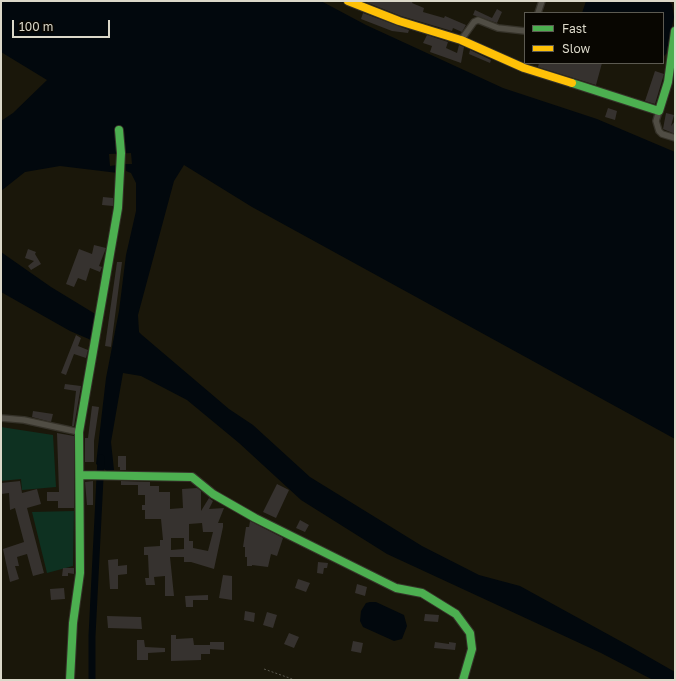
<!DOCTYPE html>
<style>
body{margin:0}
#map{position:relative;width:676px;height:681px;overflow:hidden;background:#1a170a;font-family:"Golos Text",sans-serif}
canvas{display:block}
.frame{position:absolute;inset:0;border:2px solid #dbd8c9;pointer-events:none}
.legend{position:absolute;left:524px;top:12px;width:140px;height:52px;box-sizing:border-box;background:#080601;border:1px solid #5c5a51;margin:0;padding:5px 7px;list-style:none;font-size:12px;color:#dbd8c9}
.legend li{display:flex;align-items:center;gap:8px;height:20px}
.legend b{width:20px;border:1px solid #5c5a51}
.scale{position:absolute;left:12px;top:20px;width:98px;height:18px;box-sizing:border-box;border:2px solid #dbd8c9;border-top:0;padding-left:5px;font-size:12px;line-height:14px;white-space:nowrap;color:#dbd8c9;-webkit-text-stroke:3px #080601;paint-order:stroke}
</style>
<div id="map">
<canvas width="676" height="681"></canvas>
<div class="frame"></div>
<ul class="legend">
<li><b style="height:5px;background:#4caf50"></b>Fast</li>
<li><b style="height:5px;background:#ffc107"></b>Slow</li>
</ul>
<div class="scale">100 m</div>
</div>
<script>
const ctx = document.querySelector('canvas').getContext('2d');
ctx.lineJoin = 'round';
function fillPath(path, color) { ctx.fillStyle = color; ctx.fill(path, 'evenodd'); }
const toPath = rows => new Path2D(rows.map(r => 'M' + r).join(''));
function trace(path, color, width, dash) { ctx.strokeStyle = color; ctx.lineWidth = width; ctx.lineCap = dash ? 'butt' : 'round'; ctx.setLineDash(dash || []); ctx.stroke(path); }
const green = toPath([
 [1,427,53,435,56,487,22,490,21,479,1,481],
 [74,511,73,566,47,573,32,512]
]);
const water = toPath([
 [1,1,321,1,366,25,503,88,597,119,675,152,675,439,252,207,184,165,174,181,138,315,139,332,142,335,229,409,253,425,310,477,422,546,479,575,520,586,633,648,675,672,675,680,653,680,601,653,387,554,301,500,239,443,187,400,141,376,123,373,111,442,114,470,107,471,96,464,106,378,119,311,126,255,136,211,136,183,131,173,126,171,125,164,132,164,131,153,109,154,110,166,117,165,118,173,60,166,25,172,1,191,1,121,13,113,47,80,1,52],
 [586,1,668,1,672,4,674,17,666,54,663,57,663,13,582,13],
 [1,252,51,287,97,315,91,340,70,331,1,292],
 [370,602,376,602,404,615,407,626,402,639,394,641,363,627,360,621,361,611,366,603]
]);
const canal = toPath([
 [92,680,92,636,101,458]
]);
const building = toPath([
 [363,1,413,1,412,3,424,8,423,12,444,18,445,16,466,25,462,32,453,28,452,31,401,16],
 [497,9,502,12,497,23,473,15,475,10,492,18],
 [363,13,409,30,408,33,392,31,361,19],
 [427,35,448,42,446,48,457,53,459,45,464,47,461,63,430,52,432,46,423,43],
 [470,50,491,60,490,63,469,54],
 [539,63,602,63,596,85,538,67],
 [655,71,664,74,655,104,645,101],
 [608,108,617,111,615,120,605,117],
 [666,113,674,115,671,126,675,121,675,134,663,129],
 [103,197,113,198,113,206,102,205],
 [94,245,106,248,99,266,102,267,100,272,90,268,86,281,78,278,74,287,66,284,79,249,92,254],
 [28,249,36,252,35,254,41,264,31,270,28,266,34,261,25,258],
 [117,262,122,262,111,347,105,346],
 [76,335,81,338,78,346,88,350,86,358,74,354,66,375,61,373],
 [65,384,81,386,74,426,72,426,76,391,64,389],
 [92,406,99,407,94,441,94,462,85,462,85,438,88,438],
 [33,411,53,414,51,422,32,417],
 [57,433,74,436,74,508,58,508,58,501,47,501,47,492,59,492],
 [118,456,126,456,126,470,120,470,120,467,118,467],
 [20,481,22,493,37,489,41,504,27,508,44,573,33,576,27,554,17,557,19,566,15,566,19,579,10,582,3,549,24,542,15,508,10,510,9,493,1,494,1,483],
 [93,481,93,505,87,505,85,482],
 [121,481,150,482,150,486,159,486,159,492,170,492,170,509,183,508,182,489,197,488,201,491,201,511,209,498,213,501,209,509,224,508,218,523,223,523,223,527,214,569,191,562,184,562,184,557,170,557,174,596,165,596,165,576,154,577,155,585,146,585,145,578,149,578,148,555,144,555,144,547,160,546,160,540,163,540,161,519,145,519,145,510,142,510,142,505,145,505,145,495,138,495,138,485,121,485],
 [202,523,203,532,213,532,208,551,193,548,193,541,189,541,189,524],
 [171,538,184,538,184,549,171,550],
 [277,484,289,490,276,518,263,512],
 [300,520,309,525,305,532,296,528],
 [250,521,283,538,277,556,271,554,268,567,252,565,252,566,247,566,247,557,245,557,245,547,243,547,246,527,249,527],
 [118,559,118,566,127,565,127,574,118,575,118,589,110,589,108,560],
 [318,562,328,563,327,568,324,568,323,574,317,573],
 [63,568,74,568,74,574,68,573,68,576,62,576],
 [223,575,232,576,232,600,219,598],
 [298,579,310,583,306,592,295,588],
 [357,584,367,587,365,596,355,593],
 [64,588,65,599,51,600,50,589],
 [208,595,208,600,193,600,193,607,186,607,185,596],
 [245,611,255,613,254,622,244,620],
 [267,612,277,615,273,628,263,625],
 [425,614,439,615,438,622,424,621],
 [107,616,141,617,142,629,108,628],
 [289,633,299,637,294,648,284,644],
 [171,635,176,635,176,639,193,638,194,645,210,645,210,642,224,642,224,650,210,649,210,654,201,654,201,660,171,661],
 [137,640,144,640,145,647,165,648,165,652,148,653,148,660,137,660],
 [353,641,363,643,361,653,351,651],
 [435,642,449,644,449,642,456,643,455,650,434,648]
]);
const path = toPath([
 [264,669,295,680]
]);
const street = toPath([
 [538,13,542,1],
 [461,40,474,22,478,20,498,28,525,31],
 [659,111,656,121,659,131,662,134,675,138],
 [1,418,24,420,79,432]
]);
const fast = toPath([
 [572,83,659,111,668,82,675,31],
 [80,475,192,477,213,494,255,518,396,588,422,593,456,614,470,633,472,649,463,680],
 [70,680,73,623,80,573,79,432,118,208,121,153,119,130]
]);
const slow = toPath([
 [348,1,399,21,461,40,524,68,572,83]
]);
fillPath(green, '#0e3121');
fillPath(water, '#02080d');
trace(canal, '#02080d', 7);
fillPath(building, '#36322f');
trace(street, '#353229', 8);
trace(fast, '#353229', 10);
trace(slow, '#353229', 10);
trace(path, '#59574d', 1, [2, 2]);
trace(street, '#504d44', 5.5);
trace(fast, '#4caf50', 8);
trace(slow, '#ffc107', 8);
</script>
